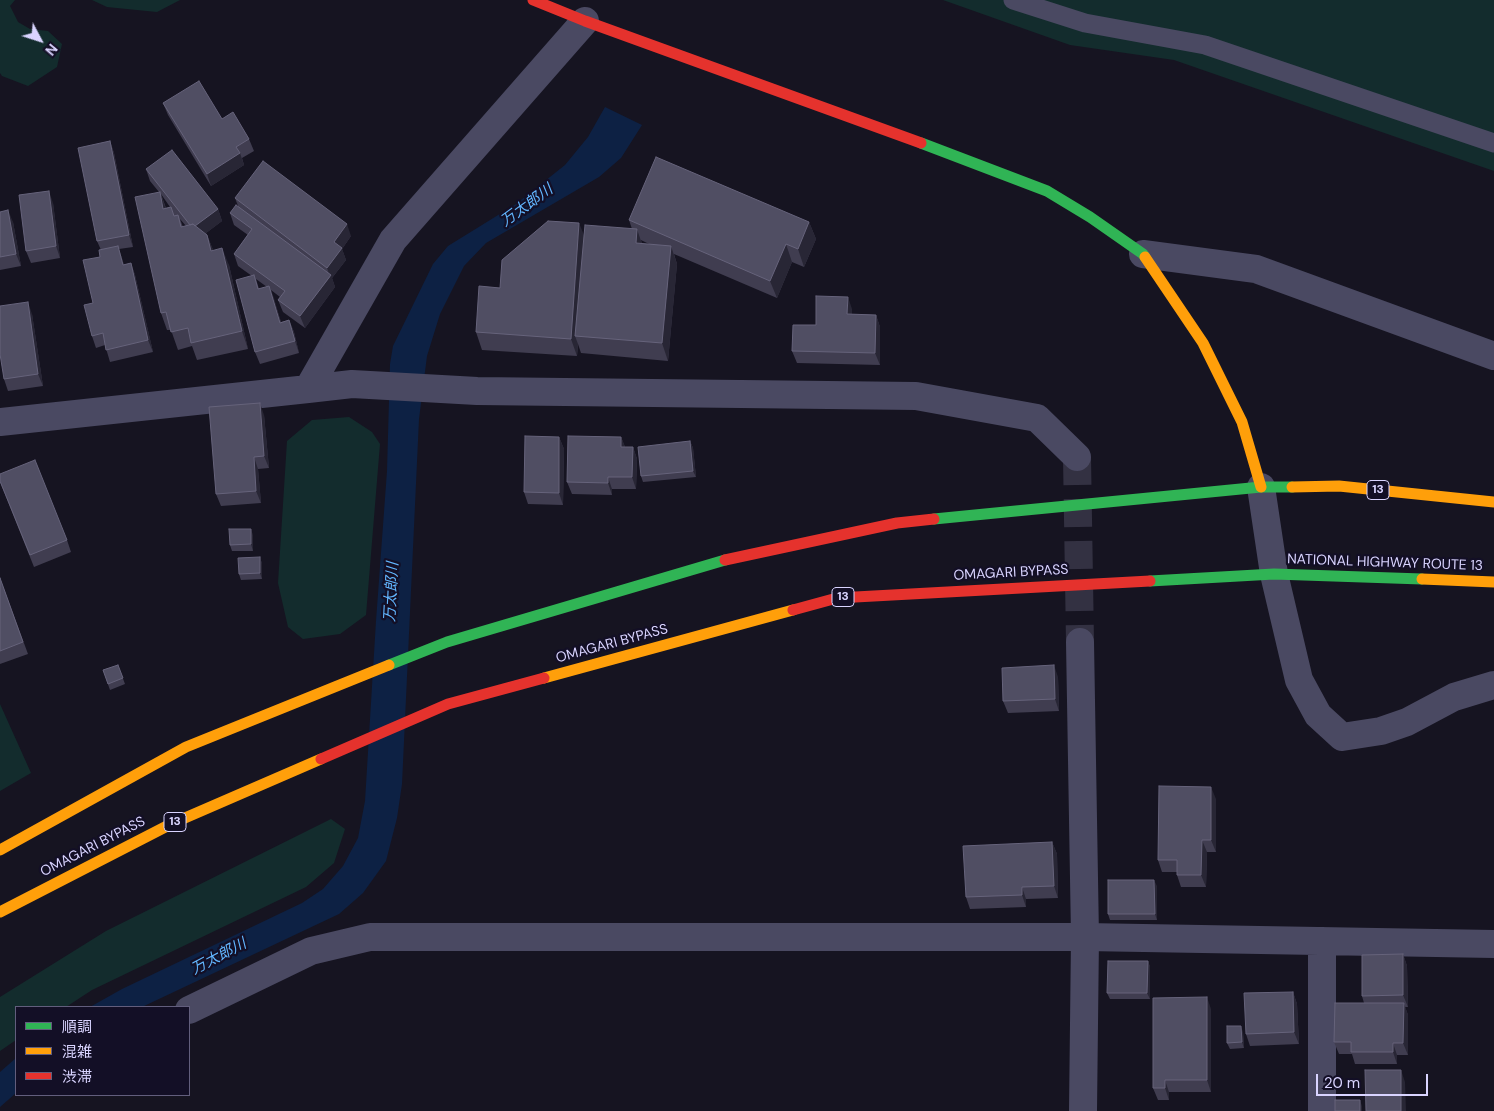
<!DOCTYPE html>
<meta charset="utf-8">
<style>
body{margin:0}
#map{position:relative;width:1494px;height:1111px;overflow:hidden;background:#161421;font-family:"DM Sans","Noto Sans JP",sans-serif}
canvas{display:block}
.legend{position:absolute;left:15px;top:1006px;width:175px;height:90px;box-sizing:border-box;background:#130f26;border:1px solid #625e7d;margin:0;padding:6px 9px;list-style:none;font-size:15px;color:#d9d4ff}
.legend li{display:flex;align-items:center;gap:10px;height:25px}
.legend b{width:25px;border:1px solid #625e7d}
.north{position:absolute;left:15px;top:15px;width:50px;height:50px;-webkit-text-stroke:4px #130f26;paint-order:stroke;rotate:130deg;font-size:14px;font-weight:700;line-height:20px;text-align:center;color:#d9d4ff}
.north::after{content:'';display:block;margin:auto;width:18px;height:22px;background:#d9d4ff;clip-path:polygon(50% 0,100% 100%,50% 72%,0 100%)}
.scale{position:absolute;left:1316px;top:1074px;width:112px;height:22px;box-sizing:border-box;border:2px solid #d9d4ff;border-top:0;padding-left:6px;font-size:15px;line-height:18px;white-space:nowrap;color:#d9d4ff;-webkit-text-stroke:4px #130f26;paint-order:stroke}
</style>
<div id="map">
<canvas width="1494" height="1111"></canvas>
<ul class="legend">
<li><b style="height:6px;background:#30b455"></b>順調</li>
<li><b style="height:6px;background:#ff9f0a"></b>混雑</li>
<li><b style="height:6px;background:#e5322d"></b>渋滞</li>
</ul>
<div class="north">N</div>
<div class="scale">20 m</div>
</div>
<script>
const ctx = document.querySelector('canvas').getContext('2d');
ctx.lineJoin = 'round';
function fillPath(path, color) { ctx.fillStyle = color; ctx.fill(path, 'evenodd'); }
const toPath = rows => new Path2D(rows.map(r => 'M' + r).join(''));
function trace(path, color, width, dash) { ctx.strokeStyle = color; ctx.lineWidth = width; ctx.lineCap = dash ? 'butt' : 'round'; ctx.setLineDash(dash || []); ctx.stroke(path); }
function write(font, color, halo, rows, align = 'center') {
  ctx.font = font + ' "DM Sans","Noto Sans JP",sans-serif'; ctx.lineWidth = 4.5; ctx.setLineDash([]); ctx.textBaseline = 'middle'; ctx.strokeStyle = halo; ctx.fillStyle = color; for (const [text, x, y, turn = 0] of rows) {
    ctx.save(); ctx.translate(x, y); ctx.rotate((+turn || 0) * Math.PI / 180); ctx.textAlign = isNaN(turn) ? turn : align; if (halo) ctx.strokeText(text, 0, 0); ctx.fillText(text, 0, 0); ctx.restore();
  }
}
const green = toPath([
 [0,0,15,0,10,6,18,22,30,29,48,31,62,44,57,67,28,86,2,76,0,73],
 [92,0,180,0,157,12,107,7],
 [943,0,1494,0,1494,171,1174,60,1070,45],
 [349,417,372,432,380,444,366,615,340,634,303,639,288,627,278,583,287,441,312,420],
 [0,704,31,773,0,791],
 [331,819,345,829,334,863,306,887,92,990,66,1007,16,1007,16,1040,0,1051,0,997,106,931]
]);
const water = toPath([
 [605,107,642,125,621,158,599,177,486,243,464,266,440,314,427,356,419,419,402,784,397,818,386,861,363,893,339,914,142,1007,90,1007,122,989,302,903,323,889,343,866,358,838,365,801,376,621,387,471,390,364,393,346,433,264,448,246,516,204,565,165,588,137],
 [16,1058,16,1093,0,1107,0,1072]
]);
const streetTunnel = toPath([
 [1077,457,1080,642]
]);
const lane = toPath([
 [1013,0,1085,23,1205,45,1494,143]
]);
const street = toPath([
 [1143,254,1256,269,1494,356],
 [308,389,352,384,477,391,916,396,1037,418,1077,457],
 [0,422,308,389,393,240,585,21],
 [1261,487,1274,574,1299,680,1318,715,1342,737,1381,731,1407,722,1454,697,1494,685],
 [1080,642,1085,937,1083,1111],
 [189,1010,311,951,370,937,1085,937,1494,944],
 [1322,1111,1322,941]
]);
const fast = toPath([
 [921,143,1047,191,1090,217,1143,254,1145,257],
 [934,519,1261,487,1292,487],
 [1150,581,1274,574,1422,579],
 [389,665,447,642,725,560]
]);
const slow = toPath([
 [1145,257,1203,343,1242,422,1261,487],
 [1292,487,1339,486,1494,502],
 [1422,579,1494,582],
 [544,678,793,610],
 [0,850,186,747,389,665],
 [0,912,171,824,321,759]
]);
const jam = toPath([
 [533,0,585,21,921,143],
 [725,560,897,523,934,519],
 [793,610,837,598,1150,581],
 [321,759,448,704,544,678]
]);
const wall = toPath([
 [163,103,222,119,249,139,254,151,242,158,244,165,211,186,168,115],
 [110,141,114,153,133,247,119,249,124,265,131,263,135,275,153,352,110,362,105,345,96,348,92,336,93,303,101,250,97,241],
 [146,169,218,209,222,221,206,233,207,235,213,250,229,265,248,349,197,360,192,346,178,350,171,330,167,330,161,313,159,192,150,181],
 [161,194,170,207,166,208],
 [180,219,186,226,183,227],
 [235,198,351,236,342,249,346,260,332,278,335,287,305,328,283,312,278,300,280,297,271,290,281,322,289,320,294,332,299,353,260,364,255,352,252,276,238,266,234,254,248,235,234,225,230,213,238,206],
 [256,279,267,287,259,289],
 [53,203,60,258,31,263,26,251],
 [0,212,13,222,21,266,0,270],
 [629,220,809,222,816,239,804,267,792,262,777,298,674,254,677,264,668,361,581,353,578,344,577,356,482,350,476,332,500,288,584,236,632,229],
 [641,240,651,245,642,244],
 [852,309,852,314,876,315,880,327,880,365,797,363,792,351,816,325],
 [32,314,43,386,8,391,4,379],
 [264,415,269,468,258,469,261,503,221,506,216,494],
 [559,437,564,449,563,505,528,504,524,492],
 [621,437,625,447,633,447,637,459,636,489,612,489,612,495,572,494,567,482],
 [690,441,693,448,696,477,643,482,641,476],
 [0,482,67,540,71,552,34,567],
 [253,535,253,551,232,551,230,545],
 [260,557,262,564,262,579,241,580,239,574],
 [0,578,28,654,0,664],
 [118,665,125,684,110,690,103,670],
 [1058,677,1059,711,1008,713,1003,701],
 [1216,799,1216,852,1207,852,1206,887,1181,887,1177,875,1177,872,1162,872,1158,860],
 [1052,842,1057,854,1058,898,1026,899,1026,907,970,909,966,897],
 [1157,886,1157,920,1110,920,1108,914],
 [1403,954,1407,966,1408,1007,1405,1007,1408,1015,1408,1055,1397,1055,1397,1064,1355,1064,1352,1054,1339,1054,1334,1042,1364,1003,1362,996],
 [1148,961,1150,967,1150,999,1110,999,1107,993],
 [1293,992,1297,1004,1299,1044,1250,1046,1246,1034],
 [1211,1009,1211,1092,1169,1092,1169,1100,1158,1100,1153,1088],
 [1243,1032,1244,1048,1230,1049,1227,1043]
]);
const shadedWall = toPath([
 [110,141,114,153,133,247,129,235],
 [240,153,244,165,211,186,207,174],
 [49,191,53,203,60,258,56,246],
 [160,192,166,209,163,209],
 [218,209,222,221,197,240,192,228],
 [8,210,13,222,21,266,16,254],
 [809,222,816,239,804,267,798,249],
 [579,223,586,240,575,336,578,344,577,356,571,339],
 [347,224,351,236,342,249,346,260,332,278,335,287,305,328,300,316,330,277,327,268,334,242],
 [637,229,643,247,636,243],
 [207,235,214,252,211,251],
 [786,244,792,262,777,298,770,281],
 [118,246,122,258,127,277,123,265],
 [671,246,677,264,668,361,662,343],
 [222,248,229,265,248,349,242,331],
 [131,263,135,275,153,352,148,340],
 [269,286,274,298,284,335,280,323],
 [848,297,852,309,852,326,847,314],
 [28,302,32,314,43,386,38,374],
 [876,315,880,327,880,365,875,353],
 [289,320,294,332,299,353,295,341],
 [260,403,264,415,269,468,264,456],
 [559,437,564,449,563,505,559,493],
 [621,437,626,449,621,447],
 [690,441,693,448,696,477,693,471],
 [633,447,637,459,636,489,632,477],
 [254,457,258,469,261,503,256,491],
 [608,477,612,489,612,495,608,483],
 [251,529,253,535,253,551,251,544],
 [260,557,262,564,262,579,260,573],
 [1054,665,1058,677,1059,711,1055,699],
 [1211,787,1216,799,1216,852,1211,840],
 [1202,840,1207,852,1206,887,1201,875],
 [1052,842,1057,854,1058,898,1054,886],
 [1154,880,1157,886,1157,920,1155,914],
 [1022,887,1026,899,1026,907,1022,895],
 [1403,954,1407,966,1408,1007,1403,995],
 [1148,961,1150,967,1150,999,1147,993],
 [1293,992,1297,1004,1299,1044,1294,1032],
 [1207,997,1211,1009,1211,1092,1207,1080],
 [1404,1003,1408,1015,1408,1055,1403,1043],
 [1241,1026,1243,1032,1244,1048,1242,1042],
 [1393,1043,1397,1055,1397,1064,1393,1052],
 [1401,1070,1405,1082,1406,1111,1401,1111],
 [1165,1080,1169,1092,1169,1100,1165,1088],
 [1360,1100,1362,1106,1362,1111,1360,1111]
]);
const building = toPath([
 [199,81,222,119,233,112,249,139,236,147,240,153,207,174,163,103,199,81],
 [110,141,129,235,97,241,78,148,110,141],
 [172,150,218,209,195,226,193,224,190,225,146,169,172,150],
 [656,157,809,222,798,249,786,244,770,281,629,220,656,157],
 [263,161,347,224,334,242,342,248,327,268,235,198,263,161],
 [49,191,56,246,26,251,19,195,49,191],
 [160,192,163,209,171,207,174,216,178,215,181,227,193,224,207,235,211,251,222,248,242,331,191,343,188,328,171,332,166,312,161,313,135,197,160,192],
 [236,205,331,275,300,316,278,300,285,291,234,254,252,229,230,213,236,205],
 [8,210,16,254,0,257,0,212,8,210],
 [548,221,579,223,571,339,476,332,479,286,500,288,502,260,548,221],
 [585,225,637,229,636,243,671,246,662,343,575,336,585,225],
 [118,246,123,265,131,263,148,340,106,350,103,333,92,336,84,305,93,303,83,260,100,257,99,250,118,246],
 [254,275,258,289,269,286,280,323,289,320,295,341,255,352,236,280,254,275],
 [816,296,848,297,847,314,876,315,875,353,792,351,793,325,816,325,816,296],
 [28,302,38,374,4,379,0,354,0,306,28,302],
 [260,403,264,456,254,457,256,491,216,494,209,407,260,403],
 [525,436,559,437,559,493,524,492,525,436],
 [568,436,621,437,621,447,633,447,632,477,608,477,608,483,567,482,568,436],
 [690,441,693,471,641,476,638,447,690,441],
 [35,460,67,540,30,555,0,481,0,474,35,460],
 [229,529,251,529,251,544,230,545,229,529],
 [260,557,260,573,239,574,238,558,260,557],
 [0,578,23,642,0,651,0,578],
 [118,665,123,678,108,684,103,670,118,665],
 [1054,665,1055,699,1003,701,1002,668,1054,665],
 [1159,786,1211,787,1211,840,1202,840,1201,875,1177,875,1177,860,1158,860,1159,786],
 [1052,842,1054,886,1022,887,1022,895,966,897,963,846,1052,842],
 [1108,880,1154,880,1155,914,1108,914,1108,880],
 [1403,954,1403,995,1362,996,1362,955,1403,954],
 [1108,961,1148,961,1147,993,1107,993,1108,961],
 [1293,992,1294,1032,1246,1034,1244,993,1293,992],
 [1207,997,1207,1080,1165,1080,1165,1088,1153,1088,1153,998,1207,997],
 [1335,1003,1404,1003,1403,1043,1393,1043,1393,1052,1351,1052,1351,1042,1334,1042,1335,1003],
 [1227,1026,1241,1026,1242,1042,1227,1043,1227,1026],
 [1365,1070,1401,1070,1401,1111,1366,1111,1365,1070],
 [1335,1100,1360,1100,1360,1111,1335,1111,1335,1100]
]);
const shields = [
 [1378,490,22],
 [843,597,22],
 [175,822,22]
];
const shieldNames = [
 ["13",1378,490],
 ["13",843,597],
 ["13",175,822]
];
const streetNames = [
 ["NATIONAL HIGHWAY ROUTE 13",1385,563,2],
 ["OMAGARI BYPASS",1011,573,-3],
 ["OMAGARI BYPASS",612,644,-15],
 ["OMAGARI BYPASS",93,847,-27]
];
const waterNames = [
 ["万太郎川",527,206,-36],
 ["万太郎川",392,592,-87],
 ["万太郎川",219,957,-28]
];
fillPath(green, '#132c2d');
fillPath(water, '#0d2144');
trace(streetTunnel, '#333142', 28, [28, 14]);
trace(lane, '#4a4962', 19);
trace(street, '#4a4962', 28);
trace(fast, '#30b455', 11);
trace(slow, '#ff9f0a', 11);
trace(jam, '#e5322d', 11);
fillPath(wall, '#403d50');
fillPath(shadedWall, '#282635');
fillPath(building, '#504e63');
trace(building, '#66637b', 1);
for (const [x, y, w] of shields) { const box = new Path2D(); box.roundRect(x - w / 2, y - 9.5, w, 19, 4); ctx.fillStyle = '#130f26'; ctx.fill(box); trace(box, '#d9d4ff', 1); }
write('bold 12px', '#d9d4ff', null, shieldNames);
write('14px', '#d9d4ff', '#130f26', streetNames);
write('italic 15px', '#62b6ff', '#130f26', waterNames);
</script>
